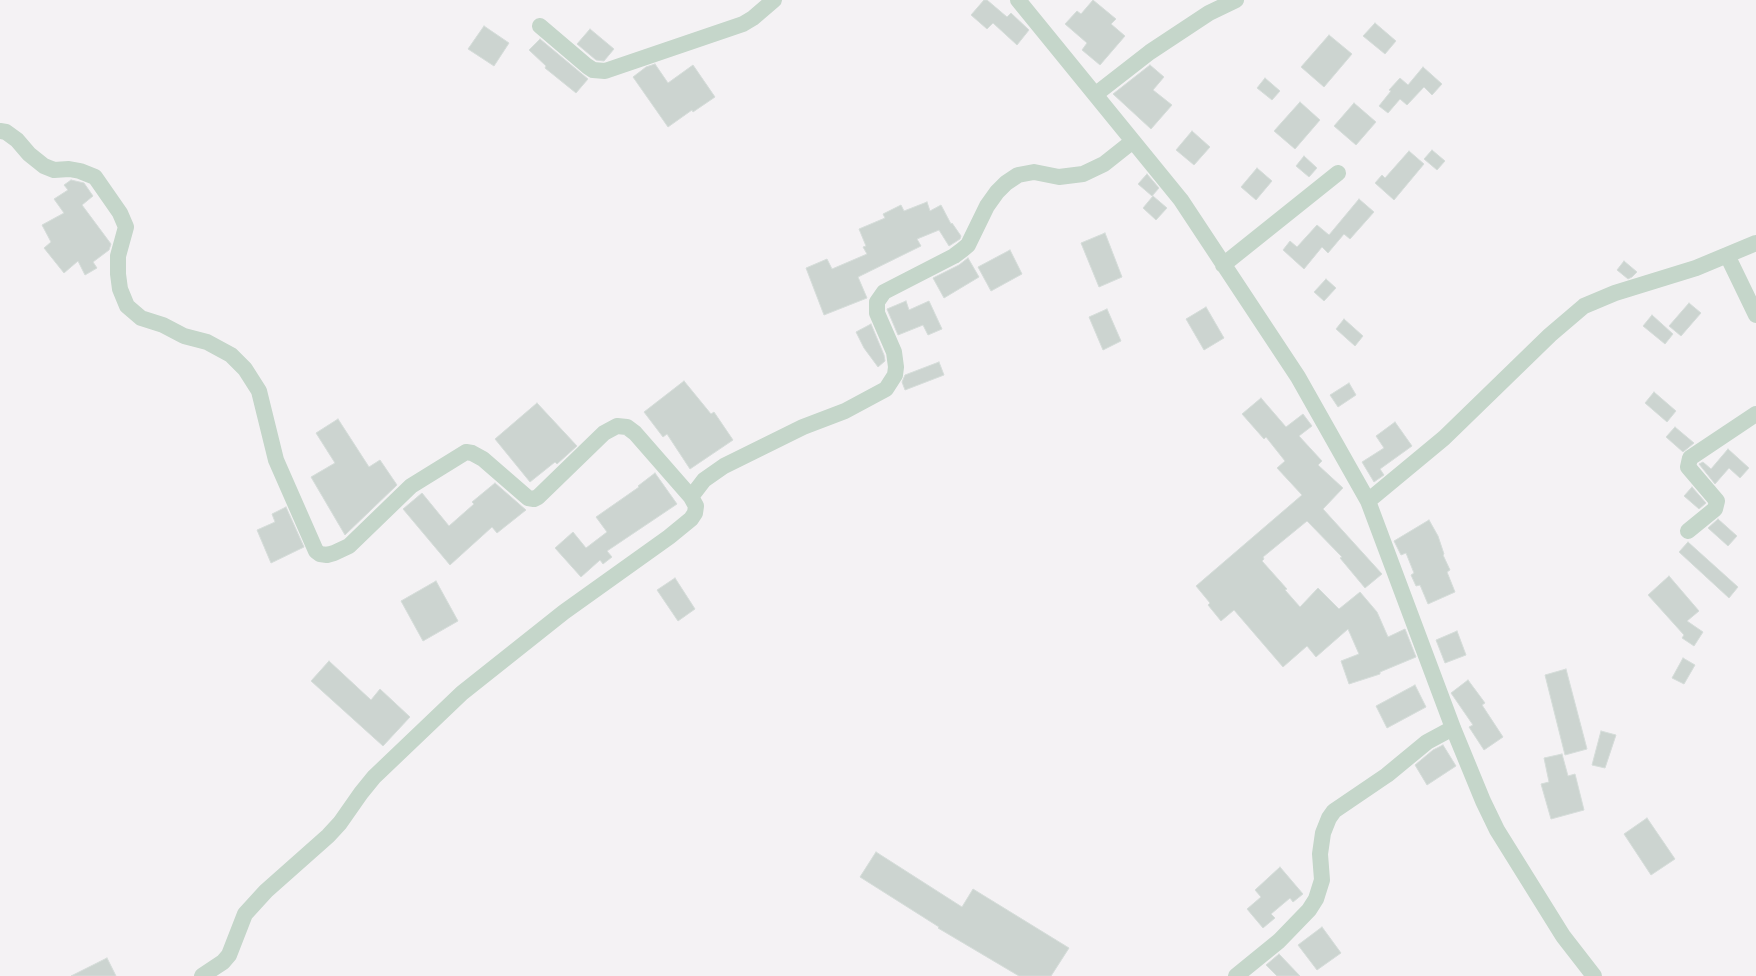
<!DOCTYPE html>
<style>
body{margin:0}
canvas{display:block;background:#f4f2f4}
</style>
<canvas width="1756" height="976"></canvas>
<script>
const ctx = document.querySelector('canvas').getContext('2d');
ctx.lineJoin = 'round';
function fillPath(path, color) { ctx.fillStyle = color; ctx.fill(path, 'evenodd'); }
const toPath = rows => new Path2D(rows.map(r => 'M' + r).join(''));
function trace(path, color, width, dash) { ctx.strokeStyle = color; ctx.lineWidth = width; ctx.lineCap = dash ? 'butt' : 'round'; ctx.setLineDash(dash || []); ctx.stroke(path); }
const building = toPath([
 [984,0,987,0,1007,17,1011,13,1029,30,1017,45,993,23,987,29,971,15,984,0],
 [1093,0,1116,19,1111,24,1125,36,1100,65,1082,50,1087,43,1065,24,1077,11,1081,14,1093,0],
 [1375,23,1396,41,1385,54,1363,36,1375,23],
 [484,26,509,43,494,66,468,49,484,26],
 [590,29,614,49,604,61,596,60,577,44,590,29],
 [1329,35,1352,54,1324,87,1301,67,1329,35],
 [540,39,588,79,576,93,545,68,546,66,529,50,540,39],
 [655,64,668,83,693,65,715,97,693,112,692,110,668,127,633,77,646,67,655,64],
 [1150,65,1164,77,1153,90,1172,105,1151,129,1113,94,1150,65],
 [1423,67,1442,84,1432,95,1424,87,1407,105,1400,99,1388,113,1379,106,1391,91,1389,90,1400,78,1408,85,1423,67],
 [1265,78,1280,91,1272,100,1257,88,1265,78],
 [1300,102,1320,120,1295,149,1274,131,1300,102],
 [1354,103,1376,122,1356,145,1334,126,1354,103],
 [1192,131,1210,147,1194,165,1176,150,1192,131],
 [1432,150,1445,161,1437,170,1424,159,1432,150],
 [1409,151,1424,164,1394,200,1375,183,1382,175,1385,178,1409,151],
 [1304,156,1317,168,1309,177,1296,166,1304,156],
 [1257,168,1272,181,1256,200,1241,187,1257,168],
 [1147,174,1159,188,1152,196,1138,184,1147,174],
 [71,180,84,183,93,196,82,205,111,244,109,250,93,262,97,268,85,275,78,261,64,273,44,248,51,242,42,225,64,213,54,199,68,190,64,185,71,180],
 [1153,196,1167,208,1156,220,1143,208,1153,196],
 [1359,199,1374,212,1350,239,1344,234,1328,253,1322,247,1304,269,1283,250,1290,241,1297,247,1317,225,1329,235,1359,199],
 [927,202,930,211,941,205,951,224,952,223,961,236,960,239,949,246,939,230,917,239,921,246,858,277,867,298,824,315,806,268,827,259,832,269,867,254,863,247,866,246,859,229,885,218,883,214,901,205,904,211,927,202],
 [1105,233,1122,277,1099,287,1081,243,1105,233],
 [1010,250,1022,274,991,291,978,267,1010,250],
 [968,258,979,277,944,298,933,278,959,265,968,258],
 [1624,261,1637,272,1632,277,1628,279,1617,270,1624,261],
 [1326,279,1336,288,1324,301,1314,292,1326,279],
 [906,301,909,310,929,301,942,329,928,335,923,325,898,335,887,309,906,301],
 [1689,303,1701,313,1681,336,1669,326,1689,303],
 [1206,307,1224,338,1204,350,1186,319,1206,307],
 [1107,309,1121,341,1103,350,1089,317,1107,309],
 [1652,315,1673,334,1665,344,1643,326,1652,315],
 [1344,319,1363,336,1355,346,1336,329,1344,319],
 [871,324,884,355,885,361,878,367,864,348,856,332,871,324],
 [939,362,944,375,905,390,902,382,905,375,939,362],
 [684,381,711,414,714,412,733,440,690,469,667,434,663,437,644,412,684,381],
 [1349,383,1356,395,1338,407,1330,395,1349,383],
 [1654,392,1676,411,1667,422,1645,403,1654,392],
 [1261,398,1286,427,1303,414,1312,426,1299,436,1322,461,1318,465,1343,488,1323,509,1382,574,1365,588,1340,558,1342,557,1307,521,1263,557,1264,559,1262,561,1287,589,1285,590,1300,607,1318,588,1339,609,1360,592,1377,612,1388,637,1405,629,1416,657,1380,672,1380,674,1349,684,1341,661,1359,654,1348,629,1316,657,1307,646,1283,667,1234,610,1221,621,1208,605,1210,603,1196,586,1302,495,1277,468,1285,461,1266,437,1264,439,1242,414,1261,398],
 [537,403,577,446,557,464,555,462,530,482,495,439,537,403],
 [338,419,369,467,380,460,397,485,345,535,311,477,335,463,316,433,338,419],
 [1395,422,1412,446,1380,469,1384,475,1374,482,1362,462,1384,448,1376,436,1395,422],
 [1675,427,1694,443,1683,452,1666,437,1675,427],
 [1728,449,1749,468,1740,478,1729,468,1715,484,1699,464,1703,462,1711,469,1728,449],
 [655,473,677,504,607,551,612,557,603,564,600,560,581,577,555,548,573,532,586,548,607,532,596,517,639,487,638,486,655,473],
 [495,483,526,510,497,533,492,527,450,565,403,509,422,493,449,526,474,504,472,502,495,483],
 [1692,487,1706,503,1699,509,1684,496,1692,487],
 [286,507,304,547,271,563,257,530,275,522,272,514,286,507],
 [1718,519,1737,536,1728,546,1708,528,1718,519],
 [1429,520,1438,536,1444,554,1443,555,1450,570,1447,572,1455,592,1428,604,1420,585,1416,586,1411,575,1414,573,1406,553,1401,555,1394,541,1429,520],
 [1688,542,1738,587,1729,598,1679,552,1688,542],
 [1669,576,1699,611,1687,621,1703,632,1694,646,1682,638,1684,635,1648,595,1669,576],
 [675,578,695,609,678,621,657,590,675,578],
 [436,581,458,621,423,641,401,601,436,581],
 [1457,631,1466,655,1445,663,1436,640,1457,631],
 [1683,658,1695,665,1684,684,1672,678,1683,658],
 [329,661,371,700,380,689,410,717,383,746,311,681,329,661],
 [1566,669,1587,749,1565,755,1545,675,1566,669],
 [1468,680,1485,703,1482,705,1503,737,1484,750,1469,727,1473,725,1451,693,1468,680],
 [1415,685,1426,707,1387,728,1376,706,1415,685],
 [1601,731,1616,735,1605,768,1592,765,1601,731],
 [1443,745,1456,766,1427,785,1415,765,1433,750,1443,745],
 [1562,754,1568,776,1575,774,1584,810,1551,819,1541,784,1549,782,1544,758,1562,754],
 [1647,818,1675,859,1651,875,1624,834,1647,818],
 [876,852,962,907,973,889,1069,948,1051,976,1019,976,938,928,939,927,860,877,876,852],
 [1280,867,1303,894,1293,902,1290,898,1271,914,1275,918,1263,928,1247,909,1261,897,1255,890,1280,867],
 [1322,927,1341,953,1317,970,1298,945,1322,927],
 [1279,954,1300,976,1277,976,1266,965,1279,954],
 [107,958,116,976,71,976,107,958]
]);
const street = toPath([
 [1018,0,1181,200,1298,377,1368,501,1453,728,1483,801,1497,830,1563,936,1594,976],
 [540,26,587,66,593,70,605,71,743,24,753,18,774,0],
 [1096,94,1150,52,1209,13,1236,0],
 [0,131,6,132,17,140,29,154,44,166,54,170,69,169,80,171,95,177,120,213,126,227,118,256,118,274,120,289,127,306,141,318,163,325,184,336,207,342,231,355,245,369,259,391,276,460,316,551,320,554,327,555,334,553,349,546,411,486,466,452,472,453,483,459,528,498,534,499,538,497,604,433,617,426,627,427,635,433,691,497],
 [1727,255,1756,315],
 [1223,265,1338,173],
 [1368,501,1444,438,1550,335,1584,306,1615,293,1696,268,1756,243],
 [1688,531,1715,509,1717,501,1688,467,1690,458,1756,414],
 [202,976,223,962,229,955,245,914,266,891,328,836,340,823,361,793,374,777,462,693,564,612,669,537,691,519,695,513,696,506,691,497,704,480,724,466,803,427,845,411,886,389,895,375,896,367,894,352,877,313,877,302,884,292,954,256,962,250,968,245,987,206,997,192,1006,183,1018,175,1034,172,1059,177,1083,174,1104,164,1133,141],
 [1236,976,1279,941,1309,910,1316,899,1322,880,1320,854,1323,833,1329,818,1334,811,1387,775,1427,742,1453,728]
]);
fillPath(building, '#ccd4d0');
trace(building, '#d6ddda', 1);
trace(street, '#c5d6ca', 16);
</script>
